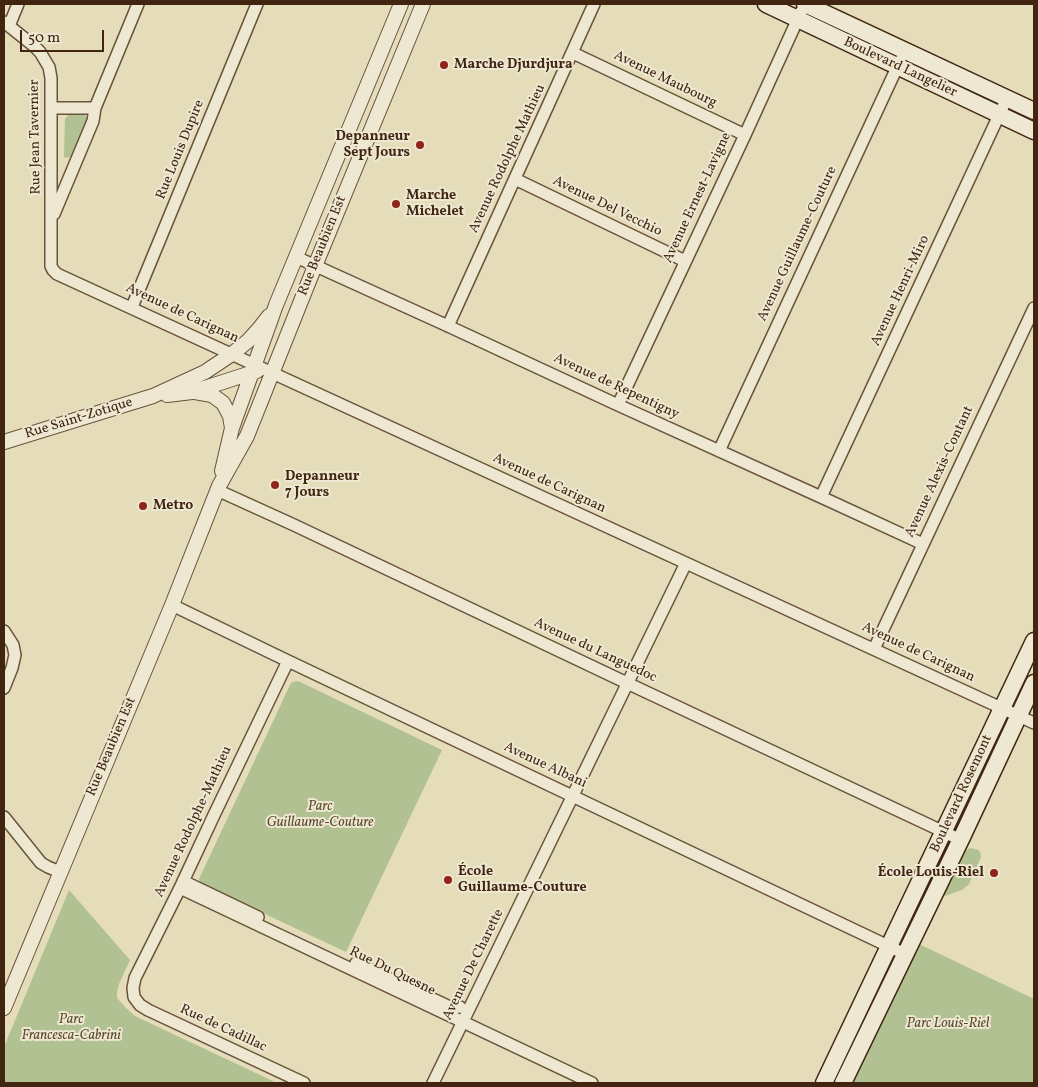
<!DOCTYPE html>
<meta charset="utf-8">
<style>
body{margin:0}
#map{position:relative;width:1038px;height:1087px;overflow:hidden;background:#e5dcba;font-family:Vollkorn,serif}
canvas{display:block}
.frame{position:absolute;inset:0;border:5px solid #412511;pointer-events:none}
.scale{position:absolute;left:20px;top:30px;width:84px;height:22px;box-sizing:border-box;border:2px solid #412511;border-top:0;padding-left:6px;font-size:15px;line-height:18px;white-space:nowrap;color:#412511;-webkit-text-stroke:4px #eee8d2;paint-order:stroke}
</style>
<div id="map">
<canvas width="1038" height="1087"></canvas>
<div class="frame"></div>
<div class="scale">50 m</div>
</div>
<script>
const ctx = document.querySelector('canvas').getContext('2d');
ctx.lineJoin = 'round';
function fillPath(path, color) { ctx.fillStyle = color; ctx.fill(path, 'evenodd'); }
const toPath = rows => new Path2D(rows.map(r => 'M' + r).join(''));
function trace(path, color, width, dash) { ctx.strokeStyle = color; ctx.lineWidth = width; ctx.lineCap = dash ? 'butt' : 'round'; ctx.setLineDash(dash || []); ctx.stroke(path); }
function write(font, color, halo, rows, align = 'center') {
  ctx.font = font + ' Vollkorn,serif'; ctx.lineWidth = 4; ctx.setLineDash([]); ctx.textBaseline = 'middle'; ctx.strokeStyle = halo; ctx.fillStyle = color; for (const [text, x, y, turn = 0] of rows) {
    ctx.save(); ctx.translate(x, y); ctx.rotate((+turn || 0) * Math.PI / 180); ctx.textAlign = isNaN(turn) ? turn : align; if (halo) ctx.strokeText(text, 0, 0); ctx.fillText(text, 0, 0); ctx.restore();
  }
}
const green = toPath([
 [68,113,81,113,86,116,87,119,86,123,71,158,69,157,66,158,64,157,65,119,68,115],
 [298,681,442,750,346,952,201,884,199,879,290,685,292,682],
 [970,848,978,850,980,852,981,857,969,884,962,890,945,896,944,894,964,852],
 [69,890,130,960,119,984,117,992,117,998,125,1007,135,1016,277,1083,4,1083,4,1047],
 [919,944,1034,999,1034,1083,853,1083]
]);
const minor = toPath([
 [4,22,34,46,40,52,49,67,51,78,51,266,53,270,57,274,1034,723],
 [9,26,18,4],
 [573,53,745,135],
 [52,108,95,108],
 [515,179,685,261],
 [54,214,93,121,95,108,138,4],
 [296,257,448,326,618,405,821,497,923,544],
 [132,307,257,4],
 [448,326,594,4],
 [618,405,745,135,801,12],
 [719,451,900,61],
 [217,490,294,525,627,683,961,840],
 [821,497,1007,98],
 [172,605,288,661,905,954],
 [4,631,13,645,15,655,12,668,4,688],
 [874,649,1034,308],
 [288,661,214,815,180,888,135,978,133,988,134,997,140,1005,148,1010,304,1083],
 [4,817,41,863,48,867,60,872],
 [183,881,258,917],
 [180,888,592,1083],
 [356,963,452,1008,460,1007],
 [433,1083,686,563]
]);
const tertiary = toPath([
 [195,392,212,395,223,403,230,416,232,428],
 [167,395,192,392,257,371],
 [4,442,153,396,205,372,232,354,248,341,258,330,269,316],
 [222,471,232,428,276,305,401,4],
 [4,1008,172,605,219,486,247,436,315,266,423,4]
]);
const secondary = toPath([
 [766,4,1034,131],
 [805,4,1034,111],
 [824,1083,1034,641],
 [843,1083,962,837,1034,683]
]);
const markers = [
 [444,65,5,"#8f2418"],
 [420,145,5,"#8f2418"],
 [396,204,5,"#8f2418"],
 [275,485,5,"#8f2418"],
 [143,506,5,"#8f2418"],
 [994,873,5,"#8f2418"],
 [448,880,5,"#8f2418"]
];
const poiNames = [
 ["Marche Djurdjura",454,65],
 ["Depanneur",410,137,"right"],
 ["Sept Jours",410,153,"right"],
 ["Marche",406,196],
 ["Michelet",406,212],
 ["Depanneur",285,477],
 ["7 Jours",285,493],
 ["Metro",153,506],
 ["École",458,872],
 ["Guillaume-Couture",458,888],
 ["École Louis-Riel",984,873,"right"]
];
const streetNames = [
 ["Boulevard Langelier",900,68,25],
 ["Avenue Maubourg",665,80,26],
 ["Rue Jean Tavernier",36,137,-91],
 ["Rue Louis Dupire",181,150,-68],
 ["Avenue Rodolphe Mathieu",508,159,-65],
 ["Avenue Ernest-Lavigne",698,198,-65],
 ["Avenue Del Vecchio",607,207,26],
 ["Avenue Guillaume-Couture",798,244,-65],
 ["Rue Beaubien Est",323,246,-68],
 ["Avenue Henri-Miro",901,291,-65],
 ["Avenue de Carignan",182,314,25],
 ["Avenue de Repentigny",616,387,25],
 ["Rue Saint-Zotique",79,419,-17],
 ["Avenue Alexis-Contant",940,472,-65],
 ["Avenue de Carignan",549,484,25],
 ["Avenue du Languedoc",595,651,25],
 ["Avenue de Carignan",918,653,25],
 ["Rue Beaubien Est",112,747,-67],
 ["Avenue Albani",545,766,25],
 ["Boulevard Rosemont",962,794,-65],
 ["Avenue Rodolphe-Mathieu",194,822,-65],
 ["Avenue De Charette",474,965,-64],
 ["Rue Du Quesne",392,972,26],
 ["Rue de Cadillac",223,1029,25]
];
const parkNames = [
 ["Parc",320,807],
 ["Guillaume-Couture",320,823],
 ["Parc",71,1020],
 ["Francesca-Cabrini",71,1036],
 ["Parc Louis-Riel",948,1024]
];
fillPath(green, '#b1c192');
trace(minor, '#6a533b', 14);
trace(tertiary, '#6a533b', 16);
trace(secondary, '#412511', 19);
trace(minor, '#eee8d2', 11);
trace(tertiary, '#eee8d2', 14);
trace(secondary, '#eee8d2', 16);
for (const [x, y, r, color] of markers) { const dot = new Path2D(); dot.arc(x, y, r, 0, 2 * Math.PI); ctx.fillStyle = color; ctx.fill(dot); trace(dot, '#eee8d2', 2); }
write('bold 14px', '#412511', '#eee8d2', poiNames, 'left');
write('14px', '#412511', '#eee8d2', streetNames);
write('italic 14px', '#5d4c31', '#eee8d2', parkNames);
</script>
